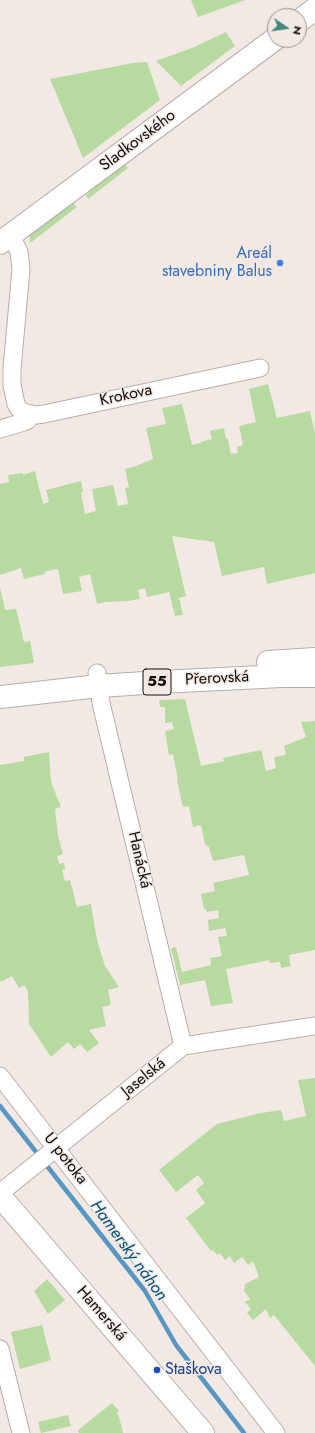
<!DOCTYPE html>
<meta charset="utf-8">
<style>
body{margin:0}
#map{position:relative;width:315px;height:1433px;overflow:hidden;background:#f3e9e4;font-family:Jost,sans-serif}
canvas{display:block}
.north{position:absolute;left:267px;top:8px;width:40px;height:40px;box-sizing:border-box;background:#f3e9e4;border:1px solid #98918d;border-radius:50%;rotate:103deg;font-size:11px;font-weight:700;line-height:16px;text-align:center;color:#100d0b}
.north::after{content:'';display:block;margin:auto;width:14px;height:18px;background:#448a81;clip-path:polygon(50% 0,100% 100%,50% 72%,0 100%)}
</style>
<div id="map">
<canvas width="315" height="1433"></canvas>
<div class="north">N</div>
</div>
<script>
const ctx = document.querySelector('canvas').getContext('2d');
ctx.lineJoin = 'round';
function fillPath(path, color) { ctx.fillStyle = color; ctx.fill(path, 'evenodd'); }
const toPath = rows => new Path2D(rows.map(r => 'M' + r).join(''));
function trace(path, color, width, dash) { ctx.strokeStyle = color; ctx.lineWidth = width; ctx.lineCap = dash ? 'butt' : 'round'; ctx.setLineDash(dash || []); ctx.stroke(path); }
function write(font, color, halo, rows, align = 'center') {
  ctx.font = font + ' Jost,sans-serif'; ctx.lineWidth = 3; ctx.setLineDash([]); ctx.textBaseline = 'middle'; ctx.strokeStyle = halo; ctx.fillStyle = color; for (const [text, x, y, turn = 0] of rows) {
    ctx.save(); ctx.translate(x, y); ctx.rotate((+turn || 0) * Math.PI / 180); ctx.textAlign = isNaN(turn) ? turn : align; if (halo) ctx.strokeText(text, 0, 0); ctx.fillText(text, 0, 0); ctx.restore();
  }
}
const green = toPath([
 [191,0,245,0,198,17],
 [226,32,235,46,181,86,156,61,192,48],
 [147,62,160,100,83,158,50,79,133,63],
 [123,162,128,168,88,199,86,195,90,192,89,190],
 [71,201,77,207,30,243,30,233],
 [268,384,277,418,310,411,315,433,315,573,267,584,264,567,222,576,214,542,172,536,186,596,179,598,183,615,175,616,169,592,147,597,145,588,138,590,140,599,128,601,106,602,97,604,90,574,79,577,82,591,63,594,58,569,46,571,44,574,24,579,21,568,0,575,0,484,9,482,8,475,23,473,23,475,35,471,43,504,49,502,46,490,81,481,83,492,81,493,85,514,96,511,92,489,113,485,118,506,128,504,125,488,129,487,125,469,133,467,153,459,146,428,166,424,162,408,182,404,192,445,201,443,201,442,212,439,210,431,224,428,226,439,228,439,231,454,238,453,237,447,243,445,239,426,256,422,249,389],
 [0,588,5,610,16,609,24,642,30,641,34,663,0,667],
 [185,699,201,766,224,761,223,758,261,750,266,771,276,768,274,757,286,755,284,746,306,737,301,722,315,721,315,950,289,955,291,966,281,968,280,962,270,963,269,960,226,969,233,1003,211,1006,205,980,180,985,171,948,176,947,182,972,211,965,210,958,222,956,218,937,227,936,225,928,209,931,208,920,219,918,218,910,207,912,206,909,204,909,201,894,215,891,213,883,249,875,244,855,213,861,209,847,205,844,201,825,193,827,189,806,183,807,177,781,178,780,173,754,169,755,165,731,174,729,172,722,165,723,165,707,160,707,159,700],
 [49,752,51,782,61,807,55,809,58,836,63,854,57,856,59,864,64,863,65,869,62,870,65,881,70,880,77,907,91,904,97,940,105,966,119,987,108,990,111,1005,102,1007,106,1026,89,1030,99,1043,87,1052,80,1044,74,1049,68,1042,51,1057,29,1024,28,991,24,985,19,988,12,976,1,982,0,980,0,765,24,761,24,757],
 [315,1078,315,1366,274,1315,270,1318,266,1309,253,1320,247,1313,251,1309,245,1302,250,1299,244,1291,245,1284,259,1277,253,1261,248,1265,242,1257,234,1263,230,1256,225,1260,220,1253,217,1255,213,1250,211,1251,186,1218,205,1203,196,1190,204,1183,198,1175,176,1192,159,1170,217,1124,261,1113,281,1110,284,1121,306,1116,298,1080],
 [47,1279,65,1300,48,1314,34,1291],
 [42,1325,51,1360,20,1369,11,1332],
 [112,1403,119,1411,117,1413,119,1417,123,1433,79,1433,78,1430],
 [68,1415,71,1426,41,1433,38,1422]
]);
const stream = toPath([
 [0,1106,145,1291,176,1345,244,1433]
]);
const street = toPath([
 [11,235,19,252,21,269,12,369,12,385,16,404,19,409,23,412,36,415,44,414,260,368],
 [0,429,24,422,28,420,30,415],
 [97,673,101,703,183,1046],
 [0,1076,276,1433],
 [0,1193,183,1046,315,1026],
 [0,1349,21,1433]
]);
const secondary = toPath([
 [299,21,315,9],
 [0,243,275,39],
 [0,1196,203,1433]
]);
const primary = toPath([
 [268,662,315,659],
 [0,697,99,686,160,682,282,676,315,676]
]);
const markers = [
 [280,263,4,"#3f7fe0"],
 [157,1370,4,"#1a4fb4"]
];
const shields = [
 [157,682,28]
];
const shieldNames = [
 ["55",157,682]
];
const streetNames = [
 ["Sladkovského",138,141,-37],
 ["Krokova",126,396,-12],
 ["Přerovská",217,679,-3],
 ["Hanácká",139,860,77],
 ["Jaselská",144,1078,-39],
 ["U potoka",65,1159,52],
 ["Hamerská",101,1314,49]
];
const shopNames = [
 ["Areál",272,254],
 ["stavebniny Balus",272,272]
];
const transitNames = [
 ["Staškova",165,1370]
];
const waterNames = [
 ["Hamerský náhon",128,1251,54]
];
fillPath(green, '#b6daa0');
trace(stream, '#5896c3', 4.5);
trace(street, '#b7aeaa', 19);
trace(secondary, '#b7aeaa', 24);
trace(primary, '#b7aeaa', 24);
trace(street, '#fff', 17);
trace(secondary, '#fff', 22);
trace(primary, '#fff', 22);
for (const [x, y, r, color] of markers) { const dot = new Path2D(); dot.arc(x, y, r, 0, 2 * Math.PI); ctx.fillStyle = color; ctx.fill(dot); trace(dot, '#f3e9e4', 1.5); }
for (const [x, y, w] of shields) { const box = new Path2D(); box.roundRect(x - w / 2, y - 13, w, 26, 3); ctx.fillStyle = '#f3e9e4'; ctx.fill(box); trace(box, '#100d0b', 1); }
write('bold 15px', '#100d0b', null, shieldNames);
write('16px', '#100d0b', '#f3e9e4', streetNames);
write('16px', '#366cbe', '#f3e9e4', shopNames, 'right');
write('16px', '#164399', '#f3e9e4', transitNames, 'left');
write('italic 17px', '#00527d', '#f3e9e4', waterNames);
</script>
